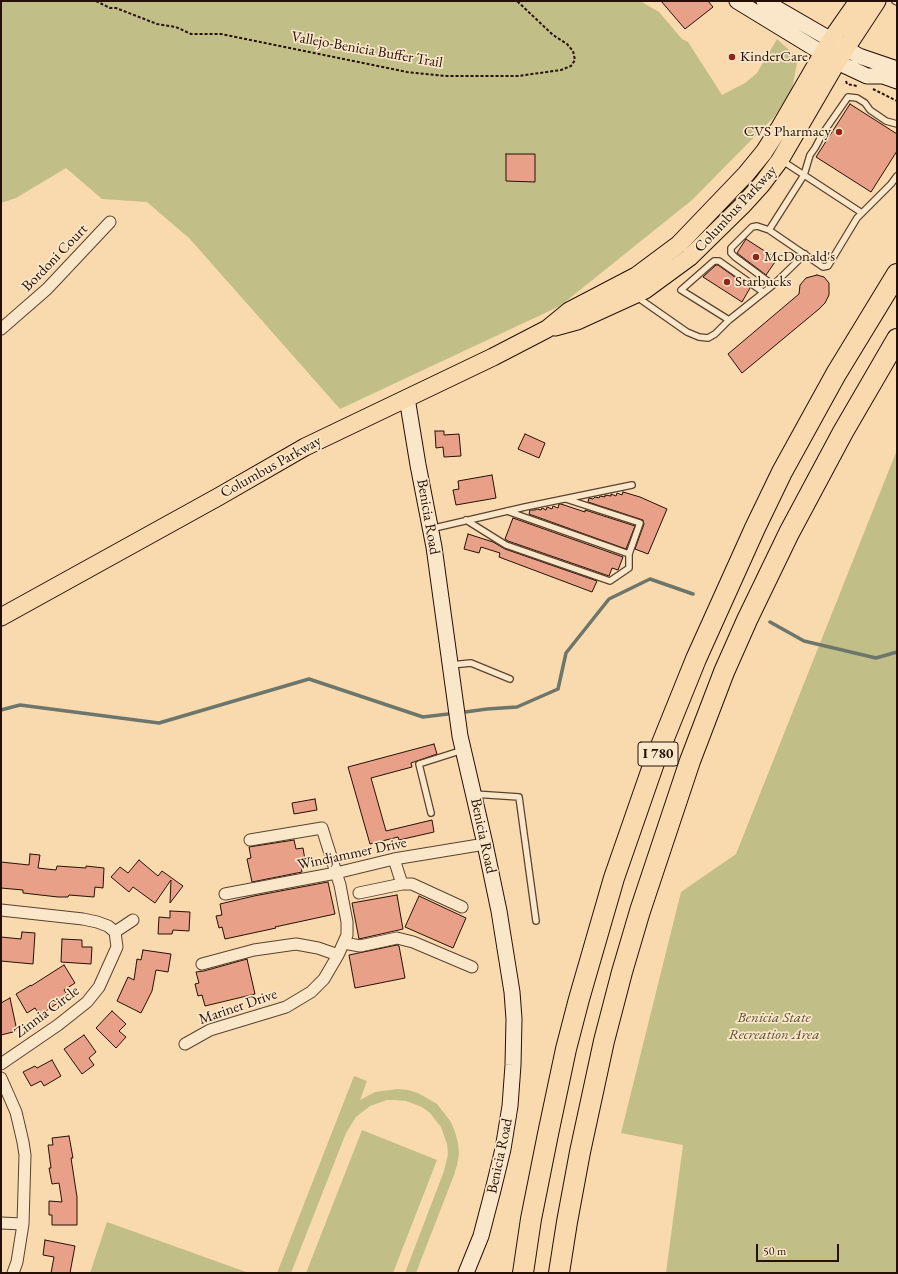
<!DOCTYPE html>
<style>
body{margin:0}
#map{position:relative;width:898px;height:1274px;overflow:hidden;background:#f8daae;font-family:"EB Garamond",serif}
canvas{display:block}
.frame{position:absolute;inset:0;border:2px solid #261005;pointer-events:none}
.scale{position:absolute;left:756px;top:1244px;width:83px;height:18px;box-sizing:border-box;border:2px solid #261005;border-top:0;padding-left:5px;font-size:12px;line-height:14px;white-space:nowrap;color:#261005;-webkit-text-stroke:3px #fae7ca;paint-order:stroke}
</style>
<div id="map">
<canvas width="898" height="1274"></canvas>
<div class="frame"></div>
<div class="scale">50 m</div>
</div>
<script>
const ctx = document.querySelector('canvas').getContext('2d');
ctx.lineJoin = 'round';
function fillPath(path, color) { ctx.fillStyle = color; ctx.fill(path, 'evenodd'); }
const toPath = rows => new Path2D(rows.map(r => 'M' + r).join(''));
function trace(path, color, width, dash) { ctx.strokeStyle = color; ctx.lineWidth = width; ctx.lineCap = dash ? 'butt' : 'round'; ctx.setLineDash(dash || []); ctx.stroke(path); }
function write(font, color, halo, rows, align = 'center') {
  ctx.font = font + ' "EB Garamond",serif'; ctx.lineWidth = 3.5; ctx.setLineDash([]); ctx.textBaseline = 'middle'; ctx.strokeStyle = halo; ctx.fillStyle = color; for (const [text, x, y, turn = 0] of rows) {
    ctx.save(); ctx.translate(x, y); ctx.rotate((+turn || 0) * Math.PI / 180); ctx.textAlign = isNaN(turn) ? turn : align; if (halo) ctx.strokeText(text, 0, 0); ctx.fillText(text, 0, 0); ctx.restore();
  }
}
const green = toPath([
 [1,1,640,1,659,12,682,39,688,42,722,95,745,83,757,73,777,39,798,58,792,89,774,117,692,200,560,306,340,409,190,239,147,202,102,199,66,168,16,198,1,203],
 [897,450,897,1273,666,1273,683,1145,621,1133,681,892,736,854],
 [354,1076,367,1081,360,1100,375,1092,397,1089,408,1090,418,1093,437,1104,451,1122,455,1132,458,1143,459,1154,457,1165,454,1175,416,1273,405,1273,444,1171,448,1154,447,1144,441,1127,430,1113,422,1107,406,1101,396,1100,387,1100,370,1106,356,1117,346,1133,291,1273,277,1273],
 [362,1130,437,1160,393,1273,306,1273],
 [107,1222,249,1273,90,1273]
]);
const stream = toPath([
 [770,622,804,641,876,658,897,652],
 [1,710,20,705,159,723,309,679,423,717,448,714],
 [465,712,487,709,517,707,558,689,566,653,609,599,650,579,693,594]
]);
const building = toPath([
 [661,1,708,1,713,7,685,29,661,1],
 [850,104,897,134,897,151,871,192,816,157,850,104],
 [506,154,535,154,535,182,506,181,506,154],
 [746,239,777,259,766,275,737,253,746,239],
 [716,265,718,265,750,288,742,302,703,277,716,265],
 [817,275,824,277,829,283,829,295,825,303,819,309,742,373,728,354,799,294,800,285,806,278,817,275],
 [435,431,444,431,444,435,459,434,461,456,444,457,443,447,436,448,435,431],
 [525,434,545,443,539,458,518,449,525,434],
 [492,475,496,498,456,505,453,490,459,489,458,481,492,475],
 [623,492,640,497,667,509,648,554,635,549,644,524,643,520,588,502,589,498,593,499,595,497,599,498,600,496,605,497,605,495,611,496,611,494,616,496,617,493,622,495,623,492],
 [559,504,561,504,585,512,585,510,635,526,626,549,529,514,530,510,535,510,537,509,541,510,542,508,546,510,547,507,552,509,553,506,558,508,559,504],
 [513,518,623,557,618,570,612,568,609,576,508,541,505,539,513,518],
 [468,534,493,542,505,549,597,581,592,592,499,557,500,553,481,547,479,553,464,549,468,534],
 [434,744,437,754,411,763,412,767,371,778,386,831,432,820,434,832,399,840,398,837,370,844,348,767,434,744],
 [315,799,317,810,294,814,292,803,315,799],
 [294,840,296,849,303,848,305,860,300,861,302,872,252,882,247,859,251,858,249,847,294,840],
 [30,854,40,855,38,868,56,870,57,866,86,868,86,866,104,868,103,888,95,887,94,897,69,895,68,897,58,897,23,893,23,890,1,888,1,862,29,865,30,854],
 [139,860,158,876,162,871,183,886,170,903,171,880,155,903,133,887,129,892,111,877,120,867,128,873,139,860],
 [328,882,335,914,275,927,276,928,225,939,222,927,219,928,216,916,222,915,220,904,254,896,328,882],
 [397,895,403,929,359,939,352,903,397,895],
 [419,896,466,918,453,948,405,927,419,896],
 [170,911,190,912,189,931,173,930,172,934,158,934,159,917,170,918,170,911],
 [22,932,35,933,33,964,1,961,1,937,21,939,22,932],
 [62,939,82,940,82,947,92,947,91,964,61,962,62,939],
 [397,945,399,946,405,978,355,988,349,955,397,945],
 [143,950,171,954,168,972,156,970,152,991,141,1013,117,1001,128,977,134,980,137,959,141,960,143,950],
 [247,959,255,994,205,1006,202,995,198,996,195,984,199,983,196,972,204,971,247,959],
 [64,965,75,983,64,990,68,996,40,1015,35,1008,27,1013,16,994,31,985,31,986,64,965],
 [10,998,17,1031,1,1035,1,1003,10,998],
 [112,1011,126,1024,119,1031,126,1037,116,1048,96,1028,112,1011],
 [84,1035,96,1052,89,1058,94,1065,82,1074,64,1049,84,1035],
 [52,1060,61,1076,44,1086,41,1081,31,1086,23,1072,35,1066,37,1068,52,1060],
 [69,1136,73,1158,71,1158,77,1197,77,1225,52,1225,52,1215,49,1215,49,1201,62,1202,59,1183,52,1184,49,1168,51,1168,48,1145,53,1145,52,1138,69,1136],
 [45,1240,75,1246,70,1273,51,1273,54,1257,43,1255,45,1240]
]);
const path = toPath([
 [96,1,110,8,116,8,157,24,176,27,191,34,221,34,407,72,445,76,518,76,561,70,571,66,575,60,573,51,567,44,553,35,517,1],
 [846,81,847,84,857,86],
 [873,89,897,101]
]);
const lane = toPath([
 [895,1,897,2],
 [781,160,804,175,810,155,815,148,823,133,848,97,857,98,865,103,870,110,886,121,897,124],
 [862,213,804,175,769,230,823,267,828,266,857,218,891,184,897,176],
 [769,230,757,226,752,227,731,248,731,253,735,257,773,285],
 [637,297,687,332,699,337,708,338,715,334,729,320,773,285,805,254],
 [729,320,681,290,714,261,719,261,763,292],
 [507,511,629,554],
 [466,520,506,545,610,581,629,568,629,554,640,523,566,499],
 [430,529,525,507,632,485],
 [451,665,471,663,510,679],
 [474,794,519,797,536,921],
 [431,813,419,764,463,750]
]);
const street = toPath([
 [1,329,47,289,110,222],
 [394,859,402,884],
 [359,893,402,884,412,884,462,907],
 [225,894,336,873,394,859,485,844],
 [1,910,83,919,97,922,108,926,115,932,117,947,99,987,87,1002,58,1025,1,1064],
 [115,932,133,920],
 [344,943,360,946,397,938,413,942,472,967],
 [202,964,254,950,296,944,318,948,338,955],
 [185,1044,210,1030,286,1007,311,992,324,979,338,955,347,935,347,922,340,885,322,828,250,840],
 [1,1078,16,1112,23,1142,25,1155,23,1224,17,1262,13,1273],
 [1,1223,23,1224]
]);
const secondary = toPath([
 [737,1,837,62,867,76,883,76,897,81],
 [764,1,859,56,897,69],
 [407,398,418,465,434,547,460,736,485,844,499,911,512,992,514,1019,513,1065,510,1106,503,1149,493,1190,481,1236,466,1273]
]);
const primary = toPath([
 [555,327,577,321,645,290,690,257,742,206,762,184,780,160,837,62,877,1],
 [1,617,218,497,305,447,493,357,547,329,569,311,636,276,679,244,746,174,764,152,780,127,830,41,858,1]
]);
const highway = toPath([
 [523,1273,531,1219,548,1134,566,1049,579,999,614,878,654,763,696,659,755,528,782,472,836,374,897,274],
 [559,1273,567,1222,580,1152,604,1041,622,972,640,911,690,761,724,672,747,620,789,533,843,432,897,339]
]);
const markers = [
 [732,57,4,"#8f2418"],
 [839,132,4,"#8f2418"],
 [756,257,4,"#8f2418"],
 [727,282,4,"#8f2418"]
];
const shields = [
 [658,754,40]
];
const shieldNames = [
 ["I 780",658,754]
];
const streetNames = [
 ["Vallejo-Benicia Buffer Trail",367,50,10],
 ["Columbus Parkway",736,209,-47],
 ["Bordoni Court",55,258,-46],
 ["Columbus Parkway",271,467,-29],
 ["Benicia Road",428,517,80],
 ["Benicia Road",483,836,78],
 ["Windjammer Drive",352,854,-12],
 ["Mariner Drive",238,1007,-19],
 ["Zinnia Circle",47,1012,-37],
 ["Benicia Road",500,1156,-78]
];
const poiNames = [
 ["KinderCare",740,57],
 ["CVS Pharmacy",831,132,"right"],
 ["McDonald's",764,257],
 ["Starbucks",735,282]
];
const parkNames = [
 ["Benicia State",774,1018],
 ["Recreation Area",774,1035]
];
fillPath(green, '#c2be87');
trace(stream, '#6d766b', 3.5);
fillPath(building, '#e8a088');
trace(building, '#261005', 1);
trace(lane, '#5a422f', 8);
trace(street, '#5a422f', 13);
trace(secondary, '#261005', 17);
trace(primary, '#261005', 19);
trace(highway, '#261005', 22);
trace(path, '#261005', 2, [3, 2]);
trace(lane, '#fae7ca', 5.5);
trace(street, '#fae7ca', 11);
trace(secondary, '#fae7ca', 15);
trace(primary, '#f8daae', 17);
trace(highway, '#f8daae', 20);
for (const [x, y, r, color] of markers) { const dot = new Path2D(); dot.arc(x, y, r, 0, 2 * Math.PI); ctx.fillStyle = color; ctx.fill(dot); trace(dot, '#fae7ca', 1.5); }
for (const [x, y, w] of shields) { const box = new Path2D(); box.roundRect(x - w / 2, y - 12, w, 24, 3); ctx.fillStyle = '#fae7ca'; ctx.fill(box); trace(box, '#261005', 1); }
write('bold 14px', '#261005', null, shieldNames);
write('15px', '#261005', '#fae7ca', streetNames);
write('15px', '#261005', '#fae7ca', poiNames, 'left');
write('italic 15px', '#5d4d32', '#fae7ca', parkNames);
</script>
